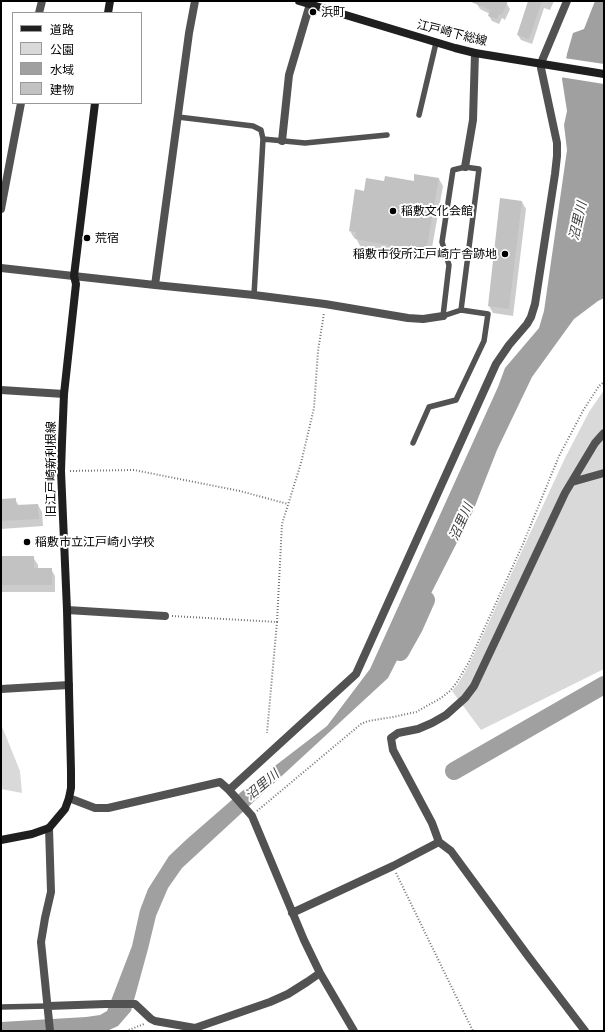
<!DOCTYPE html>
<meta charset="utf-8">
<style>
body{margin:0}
#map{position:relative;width:605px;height:1032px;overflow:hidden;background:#fff;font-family:Lato,"Noto Sans JP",sans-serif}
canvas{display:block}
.frame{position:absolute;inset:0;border:2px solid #000;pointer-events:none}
.legend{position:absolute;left:12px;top:12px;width:130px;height:92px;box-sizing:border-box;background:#fff;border:1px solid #999;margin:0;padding:5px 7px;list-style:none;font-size:12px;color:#000}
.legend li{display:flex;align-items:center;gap:8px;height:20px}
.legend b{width:20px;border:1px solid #999}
</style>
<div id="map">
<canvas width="605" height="1032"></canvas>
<div class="frame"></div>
<ul class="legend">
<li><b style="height:5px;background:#1f1f1f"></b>道路</li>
<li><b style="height:11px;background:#d9d9d9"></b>公園</li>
<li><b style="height:11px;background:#a0a0a0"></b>水域</li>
<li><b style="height:11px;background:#c2c2c2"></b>建物</li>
</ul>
</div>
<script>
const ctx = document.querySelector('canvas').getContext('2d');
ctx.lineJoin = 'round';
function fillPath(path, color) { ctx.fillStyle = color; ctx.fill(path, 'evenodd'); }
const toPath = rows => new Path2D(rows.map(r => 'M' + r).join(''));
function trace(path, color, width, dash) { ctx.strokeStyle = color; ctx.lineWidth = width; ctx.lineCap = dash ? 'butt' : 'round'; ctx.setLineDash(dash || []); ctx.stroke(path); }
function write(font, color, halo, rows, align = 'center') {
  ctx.font = font + ' Lato,"Noto Sans JP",sans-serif'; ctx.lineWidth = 4; ctx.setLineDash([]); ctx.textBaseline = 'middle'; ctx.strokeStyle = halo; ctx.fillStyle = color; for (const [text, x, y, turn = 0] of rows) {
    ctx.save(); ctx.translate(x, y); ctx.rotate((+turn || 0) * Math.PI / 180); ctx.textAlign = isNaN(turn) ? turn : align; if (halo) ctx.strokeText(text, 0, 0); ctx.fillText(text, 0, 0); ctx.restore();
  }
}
const green = toPath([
 [604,390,604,669,481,730,452,691,458,684,470,663,565,458,589,412],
 [1,724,20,771,22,793,1,789]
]);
const water = toPath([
 [595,1,604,1,604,298,598,301,574,319,532,377,497,450,473,511,388,678,182,868,168,888,156,916,148,949,131,1011,118,1026,107,1031,1,1031,1,1022,86,1017,100,1015,107,1011,132,946,140,910,148,889,169,856,187,839,241,792,327,726,370,669,498,387,505,368,539,328,544,311,567,150,564,125,567,111,562,79,567,54,573,33,584,29]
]);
const pier = toPath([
 [564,58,604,64,604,84,560,77]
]);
const shadow = toPath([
 [479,1,501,1,507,4,510,9,505,20,502,18,499,24,492,21,489,16,490,14,480,9,477,4],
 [529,1,554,1,550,10,544,8,532,44,521,40,518,35],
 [439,179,443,186,430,259,360,246,356,238,354,238,350,231,365,192,385,182,415,182],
 [501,199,522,202,526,209,513,316,493,313,489,306],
 [15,499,19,506,38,505,42,512,43,526,1,529,1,500],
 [1,557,33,557,38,565,38,569,51,569,55,576,55,592,1,592]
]);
const river = toPath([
 [400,652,414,627,426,600],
 [454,771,604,685]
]);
const building = toPath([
 [469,1,508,1,502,15,499,14,497,19,488,16,490,10],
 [528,1,542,1,529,39,517,35],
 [414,174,439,178,426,252,355,239,356,232,349,231,355,189,364,191,366,178,384,181,385,176,414,181],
 [500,198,522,201,509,309,488,306],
 [16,498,16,505,38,504,39,519,1,521,1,499],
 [1,556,34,556,34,568,52,568,52,585,1,585]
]);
const path = toPath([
 [70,471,134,470,240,491,288,504],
 [172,616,277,622,267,733],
 [277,622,282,524,301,463,314,408,318,351,324,313],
 [257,811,361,724,368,721,393,717,416,712,441,698,450,691,457,682,469,662,523,544,559,456,584,409,599,386,604,382],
 [396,873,473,1031],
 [126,1031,144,1024]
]);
const lane = toPath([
 [419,115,436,43],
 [178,117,253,126,261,130,263,139,254,295],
 [263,139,305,143,387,135],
 [465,167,479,169,461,310,443,316,449,265,442,242,453,170,465,167],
 [413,443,429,407,456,400,484,341,488,314,461,310],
 [1,1007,48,1006]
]);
const street = toPath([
 [39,13,42,1],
 [282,141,289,75,310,4],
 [465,167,473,120,475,53],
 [1,209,21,103],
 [1,268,155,285,254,295,325,304,408,318,423,319,443,316],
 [155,285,189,33,195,1],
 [1,390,64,394],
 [572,482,604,473],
 [67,610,165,616],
 [1,689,69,685],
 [229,790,356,674,496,364,509,345,527,324,531,317,535,304,555,174,557,156,557,143,541,68,541,63,567,1],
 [69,798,95,808,108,808,220,782,229,790,252,816,304,940,320,973,354,1031],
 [49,828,51,892,45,918,41,942,50,1031],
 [292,913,393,866,439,842],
 [48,1006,106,1004,135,1004,151,1019,155,1021,195,1028,198,1031],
 [195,1028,270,1002,288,994,307,982,320,973],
 [585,1031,528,956,451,851,439,842,432,823,393,750,391,738,398,733,418,729,432,723,446,715,465,698,474,686,565,493,595,443,604,433]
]);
const secondary = toPath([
 [299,1,455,48,475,53,604,74],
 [108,13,110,1],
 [1,840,32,834,49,828,65,809,69,798,71,788,71,771,67,610,61,471,62,442,64,394,76,284,74,276,95,103]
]);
const markers = [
 [313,12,4,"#000"],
 [393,211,4,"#000"],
 [87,238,4,"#000"],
 [505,254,4,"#000"],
 [27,542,4,"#000"]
];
const poiNames = [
 ["浜町",321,12],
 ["稲敷文化会館",401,211],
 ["荒宿",95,238],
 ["稲敷市役所江戸崎庁舎跡地",497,254,"right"],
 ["稲敷市立江戸崎小学校",35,542]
];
const streetNames = [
 ["江戸崎下総線",452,33,14],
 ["旧江戸崎新利根線",51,469,-90]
];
const waterNames = [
 ["沼里川",578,221,-77],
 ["沼里川",461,522,-66],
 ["沼里川",262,785,-40]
];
fillPath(green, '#d9d9d9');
fillPath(water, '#a0a0a0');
fillPath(pier, '#fff');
fillPath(shadow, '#0003');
trace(river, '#a0a0a0', 18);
fillPath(building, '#c2c2c2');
trace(path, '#747474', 2, [1, 2]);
trace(lane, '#525252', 5.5);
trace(street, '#525252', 8);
trace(secondary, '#1f1f1f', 8);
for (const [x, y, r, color] of markers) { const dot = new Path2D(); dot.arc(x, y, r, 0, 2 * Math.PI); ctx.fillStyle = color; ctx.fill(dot); trace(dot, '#fff', 1.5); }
write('12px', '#000', '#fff', poiNames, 'left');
write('12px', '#000', '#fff', streetNames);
write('italic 13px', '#414141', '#fff', waterNames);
</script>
